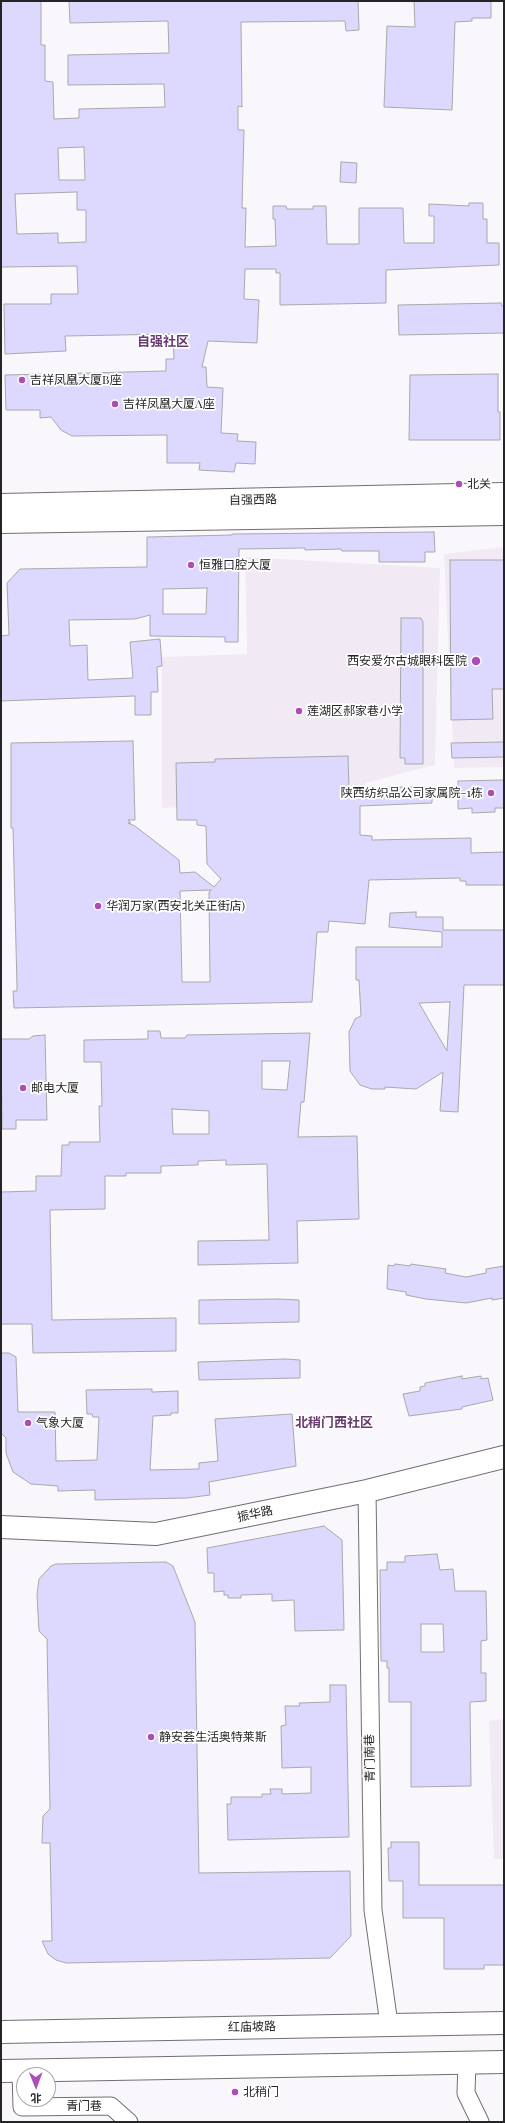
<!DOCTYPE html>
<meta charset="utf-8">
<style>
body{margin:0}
#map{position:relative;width:505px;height:2123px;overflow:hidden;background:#faf7fc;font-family:"Playfair Display","Noto Sans SC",serif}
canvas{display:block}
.frame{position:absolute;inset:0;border:2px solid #252426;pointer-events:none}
.north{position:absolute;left:16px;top:2067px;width:40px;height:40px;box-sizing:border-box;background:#fff;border:1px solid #a8a7a8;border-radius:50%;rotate:179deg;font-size:11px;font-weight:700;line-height:16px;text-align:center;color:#252426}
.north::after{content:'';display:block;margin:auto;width:14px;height:18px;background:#ad4eb7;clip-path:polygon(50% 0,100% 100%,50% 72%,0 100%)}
</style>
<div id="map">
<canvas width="505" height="2123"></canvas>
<div class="frame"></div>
<div class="north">北</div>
</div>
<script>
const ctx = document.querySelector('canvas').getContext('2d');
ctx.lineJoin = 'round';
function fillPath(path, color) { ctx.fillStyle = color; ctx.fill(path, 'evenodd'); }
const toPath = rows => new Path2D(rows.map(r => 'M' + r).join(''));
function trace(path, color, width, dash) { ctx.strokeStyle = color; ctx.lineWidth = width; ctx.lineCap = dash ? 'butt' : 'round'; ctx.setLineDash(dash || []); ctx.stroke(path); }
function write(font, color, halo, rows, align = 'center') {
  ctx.font = font + ' "Playfair Display","Noto Sans SC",serif'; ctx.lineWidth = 3.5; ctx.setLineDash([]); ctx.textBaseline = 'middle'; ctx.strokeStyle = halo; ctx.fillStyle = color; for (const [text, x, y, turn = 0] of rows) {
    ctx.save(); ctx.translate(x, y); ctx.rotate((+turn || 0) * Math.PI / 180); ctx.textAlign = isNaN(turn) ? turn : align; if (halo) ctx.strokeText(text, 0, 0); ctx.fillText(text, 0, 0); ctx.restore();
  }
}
const built = toPath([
 [504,547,504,767,454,768,444,554],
 [245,557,440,568,435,765,365,783,365,803,162,808,162,657,247,654],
 [504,1719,504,1859,494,1859,489,1721]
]);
const building = toPath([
 [1,1,41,1,41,45,45,45,45,81,53,82,54,119,79,118,79,109,165,107,164,84,68,85,68,55,169,53,168,21,70,23,69,1,358,1,359,30,346,31,345,21,241,22,242,107,238,106,238,130,244,130,242,208,246,208,245,247,276,246,275,219,273,219,273,206,286,206,287,209,313,209,313,206,326,206,327,244,359,244,359,208,403,208,404,243,434,243,434,216,429,216,429,204,469,206,469,203,483,203,483,219,487,219,487,243,499,243,499,265,386,270,386,303,280,305,280,273,276,273,276,269,245,269,244,299,259,300,257,343,208,341,202,367,206,367,207,387,223,388,221,433,238,434,237,441,256,442,255,464,236,463,234,472,199,470,200,463,167,463,167,435,72,436,61,430,51,417,40,418,40,410,6,410,5,375,166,371,166,359,174,359,173,334,65,336,66,351,5,354,4,304,51,304,51,294,78,294,77,266,1,267,1,1],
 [84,147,85,180,59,180,58,148,84,147],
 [77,192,77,210,86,210,86,242,58,243,58,233,17,234,15,194,77,192],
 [414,1,491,1,491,18,472,18,472,21,455,22,452,110,384,107,387,26,415,27,414,1],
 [341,162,357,163,356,183,340,182,341,162],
 [501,303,502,306,504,306,504,333,399,335,398,305,501,303],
 [498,374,498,412,500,412,500,440,409,440,410,375,498,374],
 [434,532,435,552,425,552,425,562,379,562,379,551,342,551,341,549,305,550,305,548,239,549,238,642,225,642,225,637,150,636,150,615,135,619,69,620,70,646,87,645,88,680,133,678,130,642,160,639,162,666,157,667,158,692,151,692,151,715,135,715,135,696,1,701,1,636,9,635,7,583,20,569,147,567,147,537,232,535,232,534,434,532],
 [207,588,206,614,163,614,163,589,207,588],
 [450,560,504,560,504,689,492,689,493,719,451,720,450,560],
 [401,618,421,618,423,622,423,764,405,764,405,758,400,758,401,618],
 [133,741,135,820,128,820,131,823,128,823,135,826,179,860,180,873,195,872,214,887,221,879,207,864,206,826,197,825,197,820,177,820,176,763,215,762,215,759,348,756,349,790,387,790,387,787,432,787,432,803,360,806,360,835,372,836,372,840,471,838,471,853,504,852,504,885,466,885,466,881,460,881,460,878,369,880,365,924,329,921,328,932,317,932,312,1002,14,1008,13,991,17,991,17,986,13,828,11,828,11,743,133,741],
 [211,890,209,892,210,982,182,982,180,891,211,890],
 [504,742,504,757,452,758,451,743,504,742],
 [504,780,504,808,495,808,495,812,472,813,472,808,458,809,458,781,504,780],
 [416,912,416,917,443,917,443,930,504,930,504,985,464,985,458,1112,440,1111,443,1072,416,1089,385,1087,385,1089,372,1089,360,1085,350,1071,349,1032,355,1019,361,1016,359,980,356,980,356,947,442,947,442,932,389,927,390,913,416,912],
 [450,1002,447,1051,419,1003,450,1002],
 [148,1031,160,1031,161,1038,185,1038,187,1035,310,1033,304,1102,301,1102,298,1137,357,1136,359,1219,297,1221,298,1263,198,1265,198,1241,269,1240,267,1164,226,1165,226,1160,198,1161,198,1165,161,1166,161,1173,126,1173,126,1176,105,1176,105,1209,50,1210,52,1320,176,1318,176,1351,33,1353,32,1324,1,1324,1,1192,36,1191,36,1176,61,1176,62,1145,69,1145,69,1142,100,1142,99,1106,102,1106,101,1062,84,1062,84,1040,148,1039,148,1031],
 [262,1061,290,1061,287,1090,262,1089,262,1061],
 [172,1109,209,1111,209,1134,173,1134,172,1109],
 [45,1035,47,1120,16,1120,16,1129,2,1129,1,1039,29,1039,33,1036,45,1035],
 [395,1264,410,1266,411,1264,446,1269,445,1273,466,1277,486,1273,486,1269,504,1266,504,1298,492,1300,492,1298,466,1303,426,1299,406,1295,406,1292,387,1289,388,1265,394,1266,395,1264],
 [278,1299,299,1300,299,1322,199,1324,199,1300,278,1299],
 [1,1353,9,1353,16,1357,18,1412,55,1412,56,1461,97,1460,99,1417,93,1417,92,1414,87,1414,86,1390,152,1389,152,1392,178,1391,178,1413,171,1413,171,1415,153,1416,150,1470,199,1469,199,1463,218,1461,215,1419,292,1414,296,1466,209,1482,210,1495,187,1498,95,1500,95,1490,58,1491,58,1486,31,1484,13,1472,6,1453,6,1438,1,1433,1,1353],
 [285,1359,300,1360,300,1378,199,1380,198,1362,285,1359],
 [462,1376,462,1379,481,1376,481,1379,488,1378,493,1400,462,1407,462,1409,409,1416,403,1394,420,1391,420,1387,425,1386,425,1383,462,1376],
 [324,1526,342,1540,344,1630,295,1631,294,1600,272,1601,272,1594,241,1595,241,1598,228,1598,228,1595,224,1595,224,1591,214,1592,214,1573,208,1573,207,1548,324,1526],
 [437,1554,440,1570,453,1569,455,1591,486,1591,487,1640,481,1641,481,1673,486,1673,486,1701,470,1702,471,1786,411,1787,411,1702,389,1702,389,1668,387,1668,387,1661,381,1661,380,1570,387,1570,387,1562,405,1562,405,1556,437,1554],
 [421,1624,443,1624,444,1652,421,1652,421,1624],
 [166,1562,173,1566,195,1622,199,1873,350,1871,351,1936,330,1958,66,1963,56,1960,48,1954,42,1941,52,1941,50,1843,42,1843,43,1816,50,1809,47,1639,39,1631,37,1595,39,1579,51,1566,56,1564,166,1562],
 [330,1685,346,1685,349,1837,228,1840,227,1804,231,1804,231,1797,262,1797,262,1794,271,1794,270,1789,282,1789,282,1794,311,1793,311,1767,282,1768,281,1726,286,1725,285,1706,300,1706,299,1703,330,1702,330,1685],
 [391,1842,419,1842,419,1885,504,1885,504,1965,484,1965,484,1969,444,1969,444,1918,403,1918,403,1881,389,1881,388,1848,391,1848,391,1842]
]);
const street = toPath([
 [367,1491,373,1910,389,2024],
 [467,2063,466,2093,480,2122],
 [21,2071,22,2107,111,2106,129,2122]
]);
const secondary = toPath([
 [1,505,504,494],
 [1,522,504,514],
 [1,1527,156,1534,367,1491,504,1457],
 [1,2032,504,2023],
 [1,2071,504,2062]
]);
const markers = [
 [22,380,4,"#ad4eb7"],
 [115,404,4,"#ad4eb7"],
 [459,484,4,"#ad4eb7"],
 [191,565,4,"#ad4eb7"],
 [476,661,5,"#ad4eb7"],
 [299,711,4,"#ad4eb7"],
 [491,793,4,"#ad4eb7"],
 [98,906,4,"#ad4eb7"],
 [23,1088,4,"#ad4eb7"],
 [28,1423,4,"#ad4eb7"],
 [151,1737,4,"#ad4eb7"],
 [235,2092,4,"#ad4eb7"]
];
const poiNames = [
 ["吉祥凤凰大厦B座",30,380],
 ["吉祥凤凰大厦A座",123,404],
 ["北关",467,484],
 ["恒雅口腔大厦",199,565],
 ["西安爱尔古城眼科医院",467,661,"right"],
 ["莲湖区郝家巷小学",307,711],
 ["陕西纺织品公司家属院-1栋",483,793,"right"],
 ["华润万家(西安北关正街店)",106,906],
 ["邮电大厦",31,1088],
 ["气象大厦",36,1423],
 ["静安荟生活奥特莱斯",159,1737],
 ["北稍门",243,2092]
];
const streetNames = [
 ["自强西路",253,500,-1],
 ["振华路",255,1514,-12],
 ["青门南巷",370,1758,-91],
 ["红庙坡路",252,2027,-1],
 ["青门巷",84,2106]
];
const neighbourhoodNames = [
 ["自强社区",163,342],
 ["北稍门西社区",334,1423]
];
fillPath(built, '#f1eaf5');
fillPath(building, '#ddd8fd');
trace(building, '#a8a8ac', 1);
trace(street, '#706e71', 19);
trace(secondary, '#706e71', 24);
trace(street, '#fff', 17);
trace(secondary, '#fff', 22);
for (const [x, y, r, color] of markers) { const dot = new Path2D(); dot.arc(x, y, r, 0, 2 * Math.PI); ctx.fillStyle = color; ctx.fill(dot); trace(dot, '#fff', 1.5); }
write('12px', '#252426', '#fff', poiNames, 'left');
write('12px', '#252426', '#fff', streetNames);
write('bold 13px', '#683a6e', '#fff', neighbourhoodNames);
</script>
